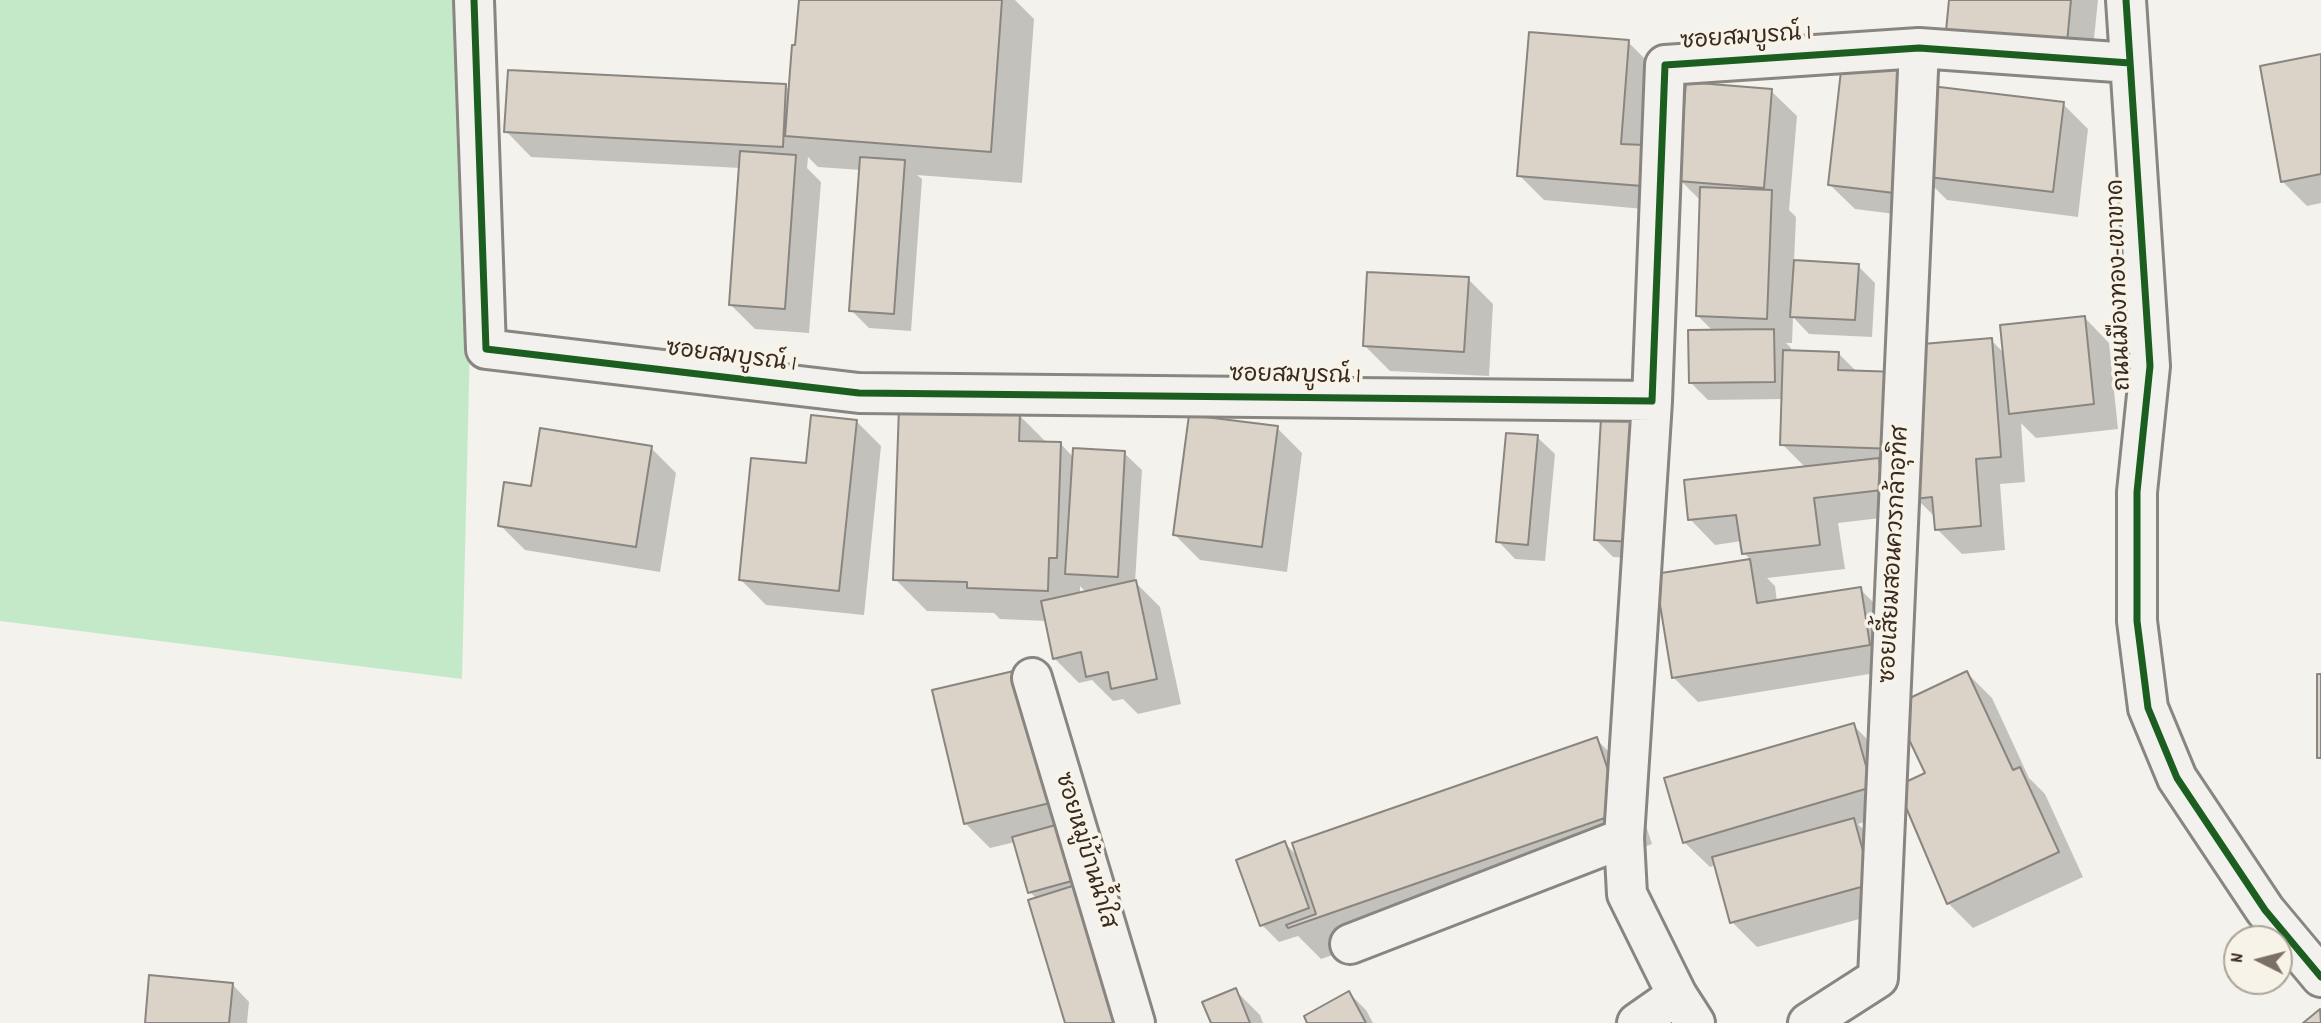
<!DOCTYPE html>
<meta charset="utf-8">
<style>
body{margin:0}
#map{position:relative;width:2321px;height:1023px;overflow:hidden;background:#f4f2ec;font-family:Dekko,sans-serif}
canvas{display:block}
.north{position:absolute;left:2223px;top:925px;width:70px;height:70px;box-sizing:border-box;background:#f7f3e8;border:2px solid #aca397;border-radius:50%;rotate:276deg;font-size:19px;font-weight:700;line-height:28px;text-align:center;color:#3b2a1e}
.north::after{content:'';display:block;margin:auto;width:24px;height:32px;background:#7c7066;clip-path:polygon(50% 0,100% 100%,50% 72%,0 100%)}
</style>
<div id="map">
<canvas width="2321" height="1023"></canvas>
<div class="north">N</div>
</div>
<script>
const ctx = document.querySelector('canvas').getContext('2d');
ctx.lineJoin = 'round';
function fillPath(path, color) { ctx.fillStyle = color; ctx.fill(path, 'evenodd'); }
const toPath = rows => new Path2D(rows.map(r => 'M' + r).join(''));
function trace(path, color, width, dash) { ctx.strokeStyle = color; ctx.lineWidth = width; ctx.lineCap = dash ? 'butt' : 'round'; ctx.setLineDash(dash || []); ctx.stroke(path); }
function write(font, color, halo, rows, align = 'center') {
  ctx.font = font + ' Dekko,"Playpen Sans Thai",sans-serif'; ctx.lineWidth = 7; ctx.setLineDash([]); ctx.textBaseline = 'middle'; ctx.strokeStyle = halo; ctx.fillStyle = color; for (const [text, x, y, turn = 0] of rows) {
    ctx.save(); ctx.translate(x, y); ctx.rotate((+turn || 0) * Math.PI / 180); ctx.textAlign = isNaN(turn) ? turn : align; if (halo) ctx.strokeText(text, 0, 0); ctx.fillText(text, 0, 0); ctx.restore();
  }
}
const green = toPath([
 [0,0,478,0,462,679,0,621]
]);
const shadow = toPath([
 [801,0,1015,0,1034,19,1022,183,917,175,922,179,911,331,869,328,851,310,861,170,818,167,808,157,807,168,821,182,809,333,755,329,730,304,741,168,531,157,506,131,785,86,790,91],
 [1951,0,2098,0,2091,67],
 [1628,42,1653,67,1666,211,1544,200,1519,175],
 [2321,56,2321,203,2307,206,2282,181],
 [1771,91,1797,116,1789,210,1796,217,1794,262,1858,266,1875,283,1872,337,1809,334,1793,317,1792,343,1786,343,1791,348,1791,352,1838,353,1857,372,1897,374,1991,340,2004,353,2084,317,2109,343,2118,429,2036,438,2021,423,2025,482,2000,484,2005,550,1962,554,1937,529,1936,518,1916,498,1906,515,1838,523,1845,569,1767,578,1775,586,1777,602,1860,589,1885,614,1894,670,1698,702,1673,677,1657,575,1751,560,1744,553,1742,541,1715,545,1690,519,1806,468,1782,444,1784,399,1708,400,1690,382,1713,331,1697,315,1701,201,1680,180],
 [1932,96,2063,104,2088,129,2078,217,1947,200,1924,177,1919,217,1855,209,1829,184],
 [1468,279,1493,304,1489,376,1390,371,1365,346],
 [1019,415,1047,443,1060,443,1074,458,1124,453,1142,470,1135,582,1160,607,1181,704,1138,714,1123,699,1113,701,1092,680,1079,683,1054,658,1047,621,1000,619,994,613,927,611,895,579],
 [1080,586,1086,592,1080,594],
 [1602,420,1650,559,1613,557,1596,540],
 [856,421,881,446,864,615,766,605,741,580,808,465],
 [1277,428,1302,453,1287,572,1200,560,1175,535],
 [1537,437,1555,454,1545,561,1515,559,1498,541],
 [651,448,676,473,660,572,525,550,500,525,532,488],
 [1018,671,1140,1023,1066,1023,1037,899,1030,892,1015,842,990,848,965,823],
 [1967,673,1992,698,2029,778,2045,794,2083,877,1973,928,1948,903,1927,774],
 [1853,725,1878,750,1896,812,1858,824,1879,845,1896,909,1757,947,1732,922,1716,865,1710,867,1684,842],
 [1596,739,1628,771,1652,844,1321,959,1298,936,1279,942,1262,925,1285,843,1299,858],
 [232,984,249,1002,247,1023,147,1023],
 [1235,990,1260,1015,1263,1023,1213,1023],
 [1349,993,1366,1010,1373,1023,1309,1023]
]);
const building = toPath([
 [799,0,1002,0,991,152,785,136,792,45,795,45,799,0],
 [1949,0,2071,0,2067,43,1946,31,1949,0],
 [1529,32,1629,40,1621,144,1645,145,1642,186,1517,176,1529,32],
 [2321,54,2321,174,2281,182,2260,66,2321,54],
 [1842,62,1909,71,1894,193,1828,185,1842,62],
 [508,70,786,84,783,147,504,132,508,70],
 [1686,82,1772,89,1764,188,1678,181,1686,82],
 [1931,86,2064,102,2053,192,1920,176,1931,86],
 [740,151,796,155,785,309,729,305,740,151],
 [860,157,905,160,894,314,849,311,860,157],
 [1700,187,1772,190,1767,319,1696,316,1700,187],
 [1794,260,1859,264,1855,320,1790,317,1794,260],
 [1367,272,1469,277,1464,352,1363,346,1367,272],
 [2085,316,2094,404,2009,414,2000,325,2085,316],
 [1774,329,1775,382,1689,383,1688,330,1774,329],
 [1992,338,2001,457,1976,459,1981,526,1935,530,1932,497,1914,499,1911,345,1992,338],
 [1783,350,1839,352,1838,370,1898,372,1896,449,1780,445,1783,350],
 [899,407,1020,413,1019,441,1061,442,1057,558,1049,558,1048,591,967,588,967,582,893,580,899,407],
 [811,415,857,420,839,591,739,580,751,458,806,463,811,415],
 [1189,415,1278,426,1262,547,1173,535,1189,415],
 [1601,418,1640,421,1634,542,1594,540,1601,418],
 [540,428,652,446,636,547,498,526,504,482,531,486,540,428],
 [1506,433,1538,435,1528,545,1496,542,1506,433],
 [1073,448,1125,451,1118,577,1065,574,1073,448],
 [1879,458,1882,490,1814,498,1820,545,1742,554,1736,515,1688,520,1684,480,1879,458],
 [1750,559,1757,603,1861,587,1870,645,1672,678,1655,574,1750,559],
 [1136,580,1157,679,1111,689,1108,672,1086,677,1081,652,1053,659,1041,601,1136,580],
 [1018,670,1050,803,964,824,932,690,1018,670],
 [1967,671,2013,770,2020,767,2059,852,1947,904,1897,786,1925,773,1893,706,1967,671],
 [2317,674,2321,674,2321,758,2317,758,2317,674],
 [1854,723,1872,787,1683,843,1664,778,1854,723],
 [1597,737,1622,812,1288,928,1286,925,1316,914,1292,843,1597,737],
 [1854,818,1872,884,1730,923,1712,857,1854,818],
 [1063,823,1079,879,1028,893,1012,837,1063,823],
 [1285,841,1309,908,1260,926,1236,860,1285,841],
 [1082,883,1124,1023,1065,1023,1028,900,1082,883],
 [149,975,233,983,229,1023,145,1023,149,975],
 [1236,988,1250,1023,1211,1023,1202,1002,1236,988],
 [1349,991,1366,1023,1307,1023,1304,1016,1349,991],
 [2320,1009,2321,1023,2303,1023,2320,1009]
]);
const minor = toPath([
 [474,0,486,349,859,393,1652,401,1665,65,1919,48,2130,63],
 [2126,0,2150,366,2137,492,2137,621,2148,708,2177,778,2265,910,2321,977],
 [1652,401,1624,838,1627,894,1677,995,1695,1023],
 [1032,678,1135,1023],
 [1350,944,1624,838],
 [1637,1023,1677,995],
 [1808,1023,1878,978,1919,48]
]);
const cycleway = toPath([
 [474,0,486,349,859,393,1652,401,1665,65,1919,48,2130,63],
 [2126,0,2150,366,2137,492,2137,621,2148,708,2177,778,2265,910,2321,977]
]);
const streetNames = [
 ["ซอยสมบูรณ์ 1",1746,40,-4],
 ["ถนนเมืองทอง-เขาขาด",2122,285,-92],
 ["ซอยสมบูรณ์ 1",731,359,7],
 ["ซอยสมบูรณ์ 1",1295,378,1],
 ["ซอยเสี้ยมสอนควรกล้าอุทิศ",1897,555,-87],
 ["ซอยหมู่บ้านน้ำใส",1083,851,73]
];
fillPath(green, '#c4e9c9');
fillPath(shadow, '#0003');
fillPath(building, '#dbd2c8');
trace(building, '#898580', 2);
trace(minor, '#898580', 44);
trace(minor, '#f2f1ed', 38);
trace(cycleway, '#1b5e20', 7);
write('23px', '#3b2a1e', '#f7f3e8', streetNames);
</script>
